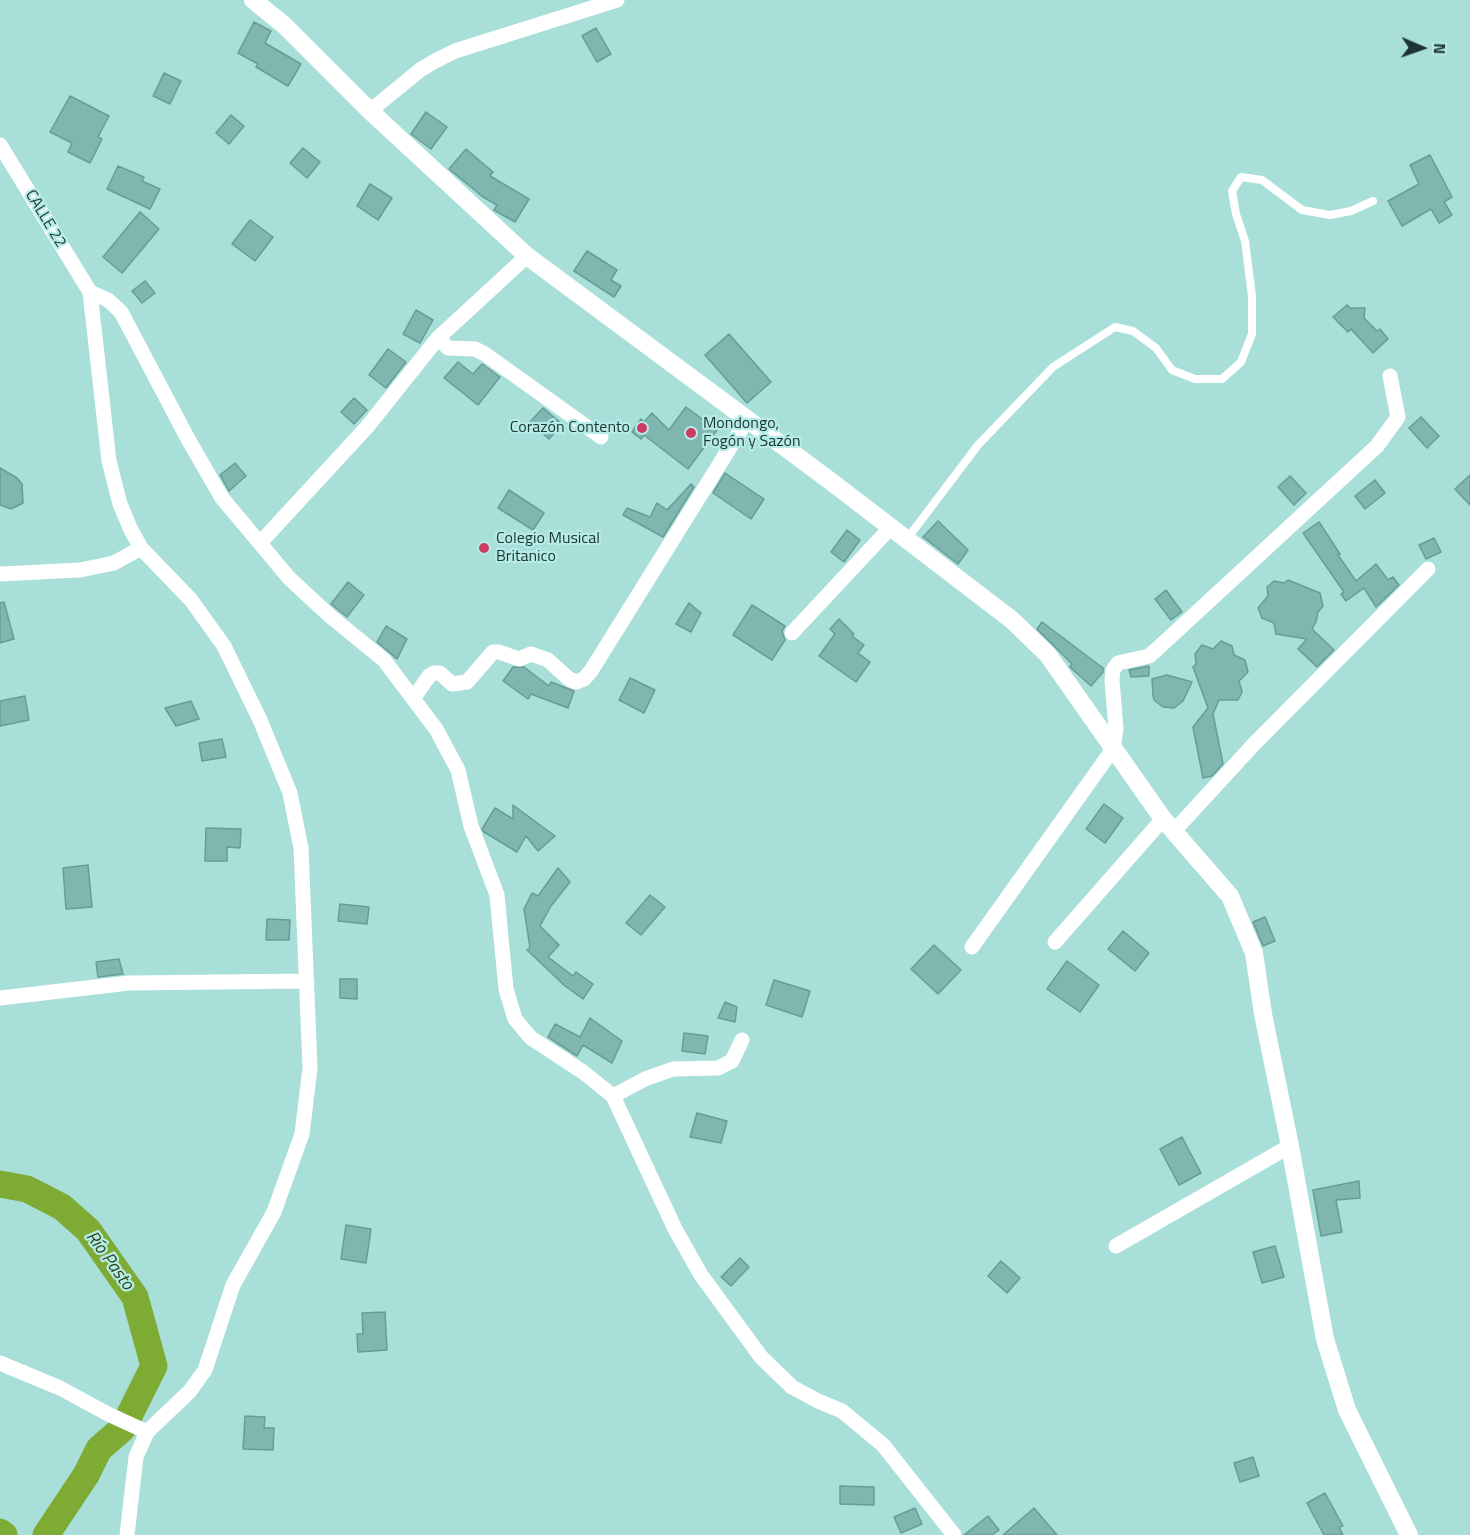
<!DOCTYPE html>
<meta charset="utf-8">
<style>
body{margin:0}
#map{position:relative;width:1470px;height:1535px;overflow:hidden;background:#a8dfd9;font-family:"Titillium Web",sans-serif}
canvas{display:block}
.north{position:absolute;left:1392px;top:18px;width:60px;height:60px;-webkit-text-stroke:4px #b5ece7;paint-order:stroke;rotate:92deg;font-size:16px;font-weight:700;line-height:24px;text-align:center;color:#1e3432}
.north::after{content:'';display:block;margin:auto;width:21px;height:27px;background:#1e3432;clip-path:polygon(50% 0,100% 100%,50% 72%,0 100%)}
</style>
<div id="map">
<canvas width="1470" height="1535"></canvas>
<div class="north">N</div>
</div>
<script>
const ctx = document.querySelector('canvas').getContext('2d');
ctx.lineJoin = 'round';
const toPath = rows => new Path2D(rows.map(r => 'M' + r).join(''));
function trace(path, color, width, dash) { ctx.strokeStyle = color; ctx.lineWidth = width; ctx.lineCap = dash ? 'butt' : 'round'; ctx.setLineDash(dash || []); ctx.stroke(path); }
function fillPath(path, color) { ctx.fillStyle = color; ctx.fill(path, 'evenodd'); }
function write(font, color, halo, rows, align = 'center') {
  ctx.font = font + ' "Titillium Web",sans-serif'; ctx.lineWidth = 4.5; ctx.setLineDash([]); ctx.textBaseline = 'middle'; ctx.strokeStyle = halo; ctx.fillStyle = color; for (const [text, x, y, turn = 0] of rows) {
    ctx.save(); ctx.translate(x, y); ctx.rotate((+turn || 0) * Math.PI / 180); ctx.textAlign = isNaN(turn) ? turn : align; if (halo) ctx.strokeText(text, 0, 0); ctx.fillText(text, 0, 0); ctx.restore();
  }
}
const river = toPath([
 [0,1184,27,1189,62,1207,88,1230,135,1297,154,1366,123,1428,99,1449,86,1475,46,1535],
 [0,1532,4,1535]
]);
const building = toPath([
 [254,22,271,31,265,43,301,64,288,86,256,67,258,64,238,53,254,22],
 [596,28,611,54,597,62,582,36,596,28],
 [164,73,181,81,170,104,153,96,164,73],
 [70,96,109,116,98,137,102,139,90,163,68,152,72,143,50,132,70,96],
 [426,112,447,127,431,149,411,134,426,112],
 [231,115,244,126,229,144,216,133,231,115],
 [303,148,320,162,307,178,290,163,303,148],
 [466,149,493,172,490,176,529,199,515,222,494,210,497,205,483,197,449,169,466,149],
 [1430,155,1452,197,1444,202,1452,215,1439,223,1431,209,1402,226,1388,201,1419,184,1410,165,1430,155],
 [118,166,144,177,142,181,160,189,150,209,107,189,118,166],
 [370,184,392,198,378,220,357,206,370,184],
 [140,212,159,229,122,273,103,257,140,212],
 [250,220,273,237,255,261,232,244,250,220],
 [587,251,617,270,611,280,621,286,614,297,574,271,587,251],
 [145,281,155,293,142,303,132,291,145,281],
 [1347,305,1350,308,1365,308,1364,318,1377,331,1380,329,1388,339,1373,353,1351,329,1348,332,1333,317,1347,305],
 [416,310,433,320,420,343,403,334,416,310],
 [729,334,771,382,747,403,705,355,729,334],
 [388,349,406,362,386,388,369,375,388,349],
 [458,362,473,374,482,364,500,377,478,405,444,378,458,362],
 [354,398,367,410,354,424,341,412,354,398],
 [686,407,717,430,688,469,644,435,641,439,632,432,641,419,644,422,652,413,669,430,686,407],
 [543,408,562,424,549,439,530,422,543,408],
 [1421,417,1439,436,1427,448,1409,428,1421,417],
 [235,463,246,476,229,491,220,475,235,463],
 [0,468,17,478,22,484,23,503,11,509,0,505,0,468],
 [725,473,764,499,751,519,713,493,725,473],
 [1470,475,1470,505,1455,489,1470,475],
 [1290,476,1306,493,1294,505,1278,487,1290,476],
 [1375,480,1385,493,1365,509,1355,496,1375,480],
 [691,484,694,487,663,537,623,515,627,508,650,517,657,503,667,510,691,484],
 [509,490,544,513,533,530,498,508,509,490],
 [938,521,968,550,958,564,923,537,938,521],
 [1319,522,1340,554,1338,555,1356,581,1376,564,1388,580,1393,577,1399,585,1376,607,1364,588,1346,601,1341,594,1344,592,1303,533,1319,522],
 [847,530,860,540,844,562,831,552,847,530],
 [1434,538,1441,552,1426,559,1419,545,1434,538],
 [1288,580,1320,593,1323,606,1318,612,1316,622,1312,629,1334,650,1317,667,1298,649,1307,639,1276,634,1274,623,1262,618,1258,608,1268,596,1267,587,1274,581,1284,583,1288,580],
 [348,582,364,595,347,617,331,604,348,582],
 [1166,590,1182,612,1171,620,1155,599,1166,590],
 [4,602,14,639,0,643,0,603,4,602],
 [689,603,701,613,691,632,676,624,689,603],
 [752,605,785,626,782,631,785,640,772,660,733,635,752,605],
 [839,619,854,634,852,636,864,645,858,653,870,662,856,682,819,656,835,634,830,629,839,619],
 [1042,622,1103,668,1103,672,1091,686,1071,668,1070,667,1072,664,1037,629,1042,622],
 [386,626,407,639,397,659,377,642,386,626],
 [1221,641,1232,646,1234,655,1245,660,1248,672,1239,681,1242,692,1238,700,1219,700,1213,714,1223,764,1212,776,1203,778,1193,727,1208,708,1193,667,1196,664,1195,654,1202,645,1213,649,1221,641],
 [1149,666,1149,676,1131,677,1129,670,1149,666],
 [513,667,524,667,549,686,551,682,574,691,568,708,531,694,528,699,503,681,513,667],
 [1167,675,1192,682,1183,701,1174,708,1163,707,1154,700,1153,695,1152,679,1167,675],
 [630,678,655,690,644,713,619,700,630,678],
 [25,696,29,720,0,726,0,701,25,696],
 [191,701,199,719,176,726,165,708,191,701],
 [222,739,226,757,202,761,199,743,222,739],
 [1104,804,1123,818,1105,843,1086,829,1104,804],
 [513,805,555,836,538,851,526,836,517,852,484,832,482,829,495,808,513,819,513,805],
 [206,828,241,829,240,848,227,847,227,861,205,861,206,828],
 [88,865,92,907,66,909,63,868,88,865],
 [558,868,570,882,551,906,540,926,559,945,548,957,573,976,576,972,593,984,583,999,565,986,527,950,530,948,524,909,532,893,538,896,558,868],
 [650,895,665,907,641,935,626,923,650,895],
 [340,904,369,907,367,924,338,921,340,904],
 [1265,917,1275,941,1263,946,1253,922,1265,917],
 [267,919,290,920,289,940,266,940,267,919],
 [1123,931,1149,953,1135,971,1108,949,1123,931],
 [934,945,961,970,938,994,911,969,934,945],
 [119,959,123,974,98,977,96,962,119,959],
 [1067,961,1099,985,1080,1012,1047,989,1067,961],
 [340,979,357,979,357,999,340,998,340,979],
 [774,980,810,991,802,1017,766,1005,774,980],
 [725,1002,737,1007,735,1022,718,1018,725,1002],
 [590,1018,622,1041,612,1063,583,1045,577,1056,548,1037,555,1024,580,1037,590,1018],
 [684,1033,708,1036,705,1054,682,1051,684,1033],
 [697,1113,727,1121,721,1143,690,1137,697,1113],
 [1182,1137,1201,1173,1179,1185,1160,1149,1182,1137],
 [1359,1181,1360,1198,1336,1200,1342,1232,1321,1236,1313,1190,1359,1181],
 [346,1225,371,1229,366,1263,341,1259,346,1225],
 [1275,1246,1284,1277,1262,1283,1253,1252,1275,1246],
 [740,1258,749,1267,731,1286,721,1277,740,1258],
 [1001,1261,1020,1278,1007,1293,988,1276,1001,1261],
 [385,1312,387,1350,358,1352,357,1334,363,1334,362,1313,385,1312],
 [245,1416,265,1417,264,1428,274,1428,273,1450,243,1449,245,1416],
 [1253,1457,1259,1476,1240,1482,1234,1463,1253,1457],
 [840,1486,874,1487,874,1505,840,1504,840,1486],
 [1325,1493,1343,1526,1339,1527,1343,1535,1324,1535,1307,1503,1325,1493],
 [915,1508,922,1524,901,1533,894,1517,915,1508],
 [1034,1508,1057,1535,1003,1535,1034,1508],
 [988,1516,999,1530,992,1535,964,1535,988,1516]
]);
const service = toPath([
 [907,539,978,445,1053,367,1115,327,1133,331,1156,348,1172,370,1195,379,1222,379,1241,362,1252,334,1252,296,1245,241,1236,214,1232,191,1241,177,1262,180,1302,210,1330,215,1351,211,1373,201]
]);
const minor = toPath([
 [370,111,420,70,435,61,455,51,617,0],
 [0,145,90,292,109,461,120,504,131,530,141,548,191,600,224,646,260,720,290,793,301,848,310,1068,302,1134,274,1212,233,1285,205,1370,190,1391,147,1432,136,1457,127,1535],
 [90,292,108,300,121,312,188,439,222,498,289,578,330,616,384,660,436,729,458,770,471,826,497,895,506,989,515,1019,531,1038,583,1072,613,1096,675,1229,701,1275,761,1357,792,1387,818,1401,842,1411,883,1445,954,1535],
 [438,338,448,348,475,349,485,354,601,437],
 [260,543,367,427,438,338,527,256],
 [0,574,80,570,114,563,141,548],
 [792,633,891,527],
 [413,699,429,676,434,673,440,673,452,684,467,682,493,652,499,652,519,659,531,654,548,660,569,679,576,682,584,679,591,671,747,420],
 [1174,831,1255,743,1428,569],
 [1055,942,1163,819],
 [972,947,1113,749,1116,729,1112,680,1113,670,1118,663,1149,656,1156,650,1377,446,1398,417,1390,376],
 [0,998,129,983,307,981],
 [613,1096,645,1079,673,1069,718,1068,732,1061,742,1040],
 [1116,1246,1290,1146],
 [0,1363,60,1388,108,1414,147,1432]
]);
const tertiary = toPath([
 [253,0,284,25,370,111,527,256,829,480,1012,620,1048,655,1163,819,1230,896,1254,953,1263,1014,1290,1146,1325,1339,1347,1410,1409,1535]
]);
const markers = [
 [642,428,6,"#cc3d64"],
 [691,433,6,"#cc3d64"],
 [484,548,6,"#cc3d64"]
];
const streetNames = [
 ["CALLE 22",45,219,59]
];
const poiNames = [
 ["Mondongo,",703,424],
 ["Fogón y Sazón",703,442],
 ["Corazón Contento",630,428,"right"],
 ["Colegio Musical",496,539],
 ["Britanico",496,557]
];
const waterNames = [
 ["Río Pasto",109,1261,54]
];
trace(river, '#7dab33', 27);
fillPath(building, '#80b6b0');
trace(building, '#679c97', 1.5);
trace(service, '#fff', 8);
trace(minor, '#fff', 15);
trace(tertiary, '#fff', 18);
for (const [x, y, r, color] of markers) { const dot = new Path2D(); dot.arc(x, y, r, 0, 2 * Math.PI); ctx.fillStyle = color; ctx.fill(dot); trace(dot, '#b5ece7', 2); }
write('16px', '#1e3432', '#b5ece7', streetNames);
write('16px', '#1e3432', '#b5ece7', poiNames, 'left');
write('italic 18px', '#314416', '#b5ece7', waterNames);
</script>
